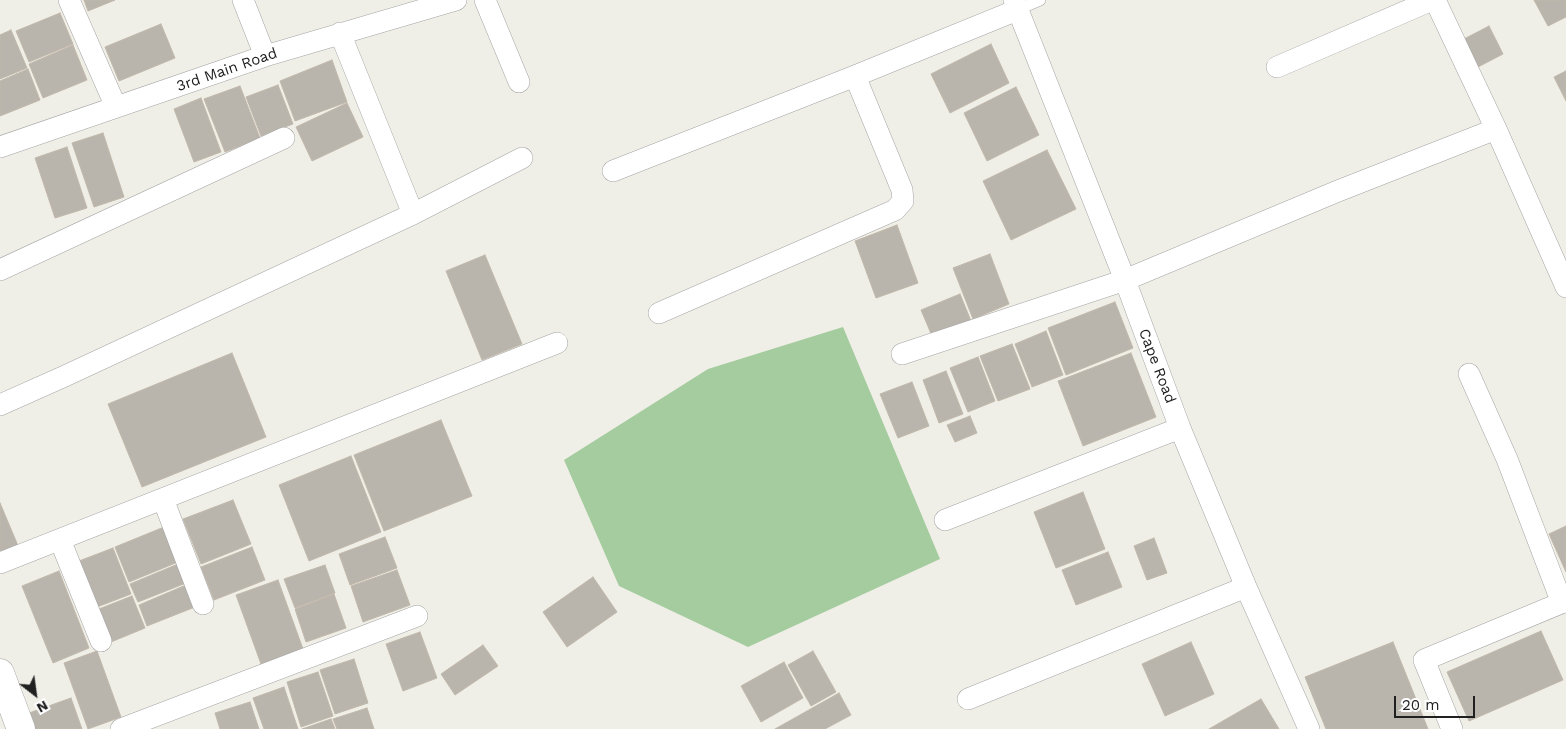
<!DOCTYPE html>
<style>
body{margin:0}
#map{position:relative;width:1566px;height:729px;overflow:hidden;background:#f0efe7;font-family:"Work Sans",sans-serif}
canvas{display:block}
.north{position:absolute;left:10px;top:669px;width:50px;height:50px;-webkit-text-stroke:4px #fff;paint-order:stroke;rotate:150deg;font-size:14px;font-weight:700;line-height:20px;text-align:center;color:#202020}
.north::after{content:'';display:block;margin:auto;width:18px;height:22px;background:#202020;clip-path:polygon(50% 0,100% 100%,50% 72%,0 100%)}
.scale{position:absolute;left:1394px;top:696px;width:81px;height:22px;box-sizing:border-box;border:2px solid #202020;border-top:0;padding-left:6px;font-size:15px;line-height:18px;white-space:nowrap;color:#202020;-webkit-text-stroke:4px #fff;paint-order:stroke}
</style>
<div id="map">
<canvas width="1566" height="729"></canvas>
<div class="north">N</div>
<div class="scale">20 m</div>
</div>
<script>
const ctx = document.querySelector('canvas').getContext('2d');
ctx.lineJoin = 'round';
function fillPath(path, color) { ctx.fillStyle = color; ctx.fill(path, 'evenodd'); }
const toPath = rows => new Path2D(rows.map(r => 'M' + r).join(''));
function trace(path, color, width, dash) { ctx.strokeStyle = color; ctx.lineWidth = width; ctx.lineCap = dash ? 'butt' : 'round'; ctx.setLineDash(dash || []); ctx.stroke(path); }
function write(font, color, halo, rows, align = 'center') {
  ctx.font = font + ' "Work Sans",sans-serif'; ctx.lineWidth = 4; ctx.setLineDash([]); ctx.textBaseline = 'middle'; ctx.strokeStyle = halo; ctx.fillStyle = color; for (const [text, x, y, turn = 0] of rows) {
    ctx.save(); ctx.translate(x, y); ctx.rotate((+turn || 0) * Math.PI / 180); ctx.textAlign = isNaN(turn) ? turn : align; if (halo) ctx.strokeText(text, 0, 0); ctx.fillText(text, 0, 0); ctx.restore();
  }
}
const forest = toPath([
 [843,327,940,559,748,647,619,586,564,460,708,369]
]);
const building = toPath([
 [84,0,115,0,88,11,84,0],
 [1534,0,1566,0,1566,17,1548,26,1534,0],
 [60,13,73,44,29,62,16,31,60,13],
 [161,24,175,58,119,81,105,47,161,24],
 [1489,26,1503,54,1478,67,1464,39,1489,26],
 [11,30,27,68,0,79,0,35,11,30],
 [991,44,1009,83,950,113,931,74,991,44],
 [73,45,87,80,43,98,29,64,73,45],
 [332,60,347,102,295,121,280,81,332,60],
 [28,69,40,100,0,116,0,81,28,69],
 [1566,71,1566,101,1554,77,1566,71],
 [278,85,293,124,261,136,246,97,278,85],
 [240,86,260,138,225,152,204,99,240,86],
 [1016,87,1039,135,987,161,964,113,1016,87],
 [201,98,221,152,194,162,174,109,201,98],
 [347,103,363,137,312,161,296,127,347,103],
 [103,133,124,197,94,207,72,143,103,133],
 [67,147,87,208,55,218,35,158,67,147],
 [1047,150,1076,209,1011,240,983,181,1047,150],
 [897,225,918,283,876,298,855,241,897,225],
 [990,254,1009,304,973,319,953,268,990,254],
 [485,255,522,344,482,360,446,271,485,255],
 [960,294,971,321,932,336,921,310,960,294],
 [1115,302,1133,348,1066,375,1048,328,1115,302],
 [1046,331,1063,375,1032,387,1015,344,1046,331],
 [1012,344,1030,389,998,401,980,356,1012,344],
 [232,353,266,437,142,487,108,404,232,353],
 [1131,353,1156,417,1083,446,1058,381,1131,353],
 [978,357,995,401,968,412,950,368,978,357],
 [946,371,963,414,939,423,923,380,946,371],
 [912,382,929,426,898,438,880,394,912,382],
 [970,416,977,433,955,442,947,425,970,416],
 [441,420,472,496,384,531,354,455,441,420],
 [351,456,381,532,309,561,279,485,351,456],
 [1083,492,1105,549,1056,568,1034,512,1083,492],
 [233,500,251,544,201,564,183,519,233,500],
 [0,503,19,548,0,556,0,503],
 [1566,526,1566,572,1549,534,1566,526],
 [164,527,178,562,129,582,115,547,164,527],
 [385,537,397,568,350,585,339,554,385,537],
 [1154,538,1167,573,1147,580,1134,546,1154,538],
 [252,547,265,580,214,600,201,567,252,547],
 [113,548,131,594,97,607,79,561,113,548],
 [1108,552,1122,587,1076,605,1062,570,1108,552],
 [178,564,186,583,138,602,130,584,178,564],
 [325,565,335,593,295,608,284,579,325,565],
 [397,570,410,605,363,622,351,586,397,570],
 [59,571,89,648,53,663,22,586,59,571],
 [593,577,617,612,567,647,543,612,593,577],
 [278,580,303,649,261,664,236,595,278,580],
 [186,585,195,607,147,626,139,605,186,585],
 [334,594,346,628,306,642,295,609,334,594],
 [132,596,145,628,111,642,99,609,132,596],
 [1541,631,1563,680,1469,721,1447,672,1541,631],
 [420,632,437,678,403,691,386,644,420,632],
 [1191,642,1214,694,1165,716,1142,664,1191,642],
 [1393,642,1428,729,1326,729,1305,677,1393,642],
 [483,645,498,666,455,695,441,674,483,645],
 [97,651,121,717,88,729,64,663,97,651],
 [813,651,836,692,811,706,788,665,813,651],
 [354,659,368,703,335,714,320,670,354,659],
 [784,662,803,698,761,722,741,686,784,662],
 [318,672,333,716,301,727,287,682,318,672],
 [284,687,298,729,264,729,253,698,284,687],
 [839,693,851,715,825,729,775,729,839,693],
 [71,698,82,729,35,729,29,713,71,698],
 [1261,699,1279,729,1209,729,1261,699],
 [250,702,259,729,220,729,215,713,250,702],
 [367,708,374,729,337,729,333,719,367,708],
 [331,719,335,729,302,729,331,719]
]);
const service = toPath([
 [1017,10,1040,0]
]);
const minor = toPath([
 [69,0,116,107],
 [243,0,265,56],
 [485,0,519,82],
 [1014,0,1125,280,1180,428,1246,587,1309,729],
 [1435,0,1496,129,1566,287],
 [1277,67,1432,0],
 [0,147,265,56,456,0],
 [613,171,855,76],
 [413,214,522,158],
 [0,270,284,138],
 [659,313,895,210,903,201,902,190,855,76,1017,10],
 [902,354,1125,280,1338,191,1496,129],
 [1469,374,1507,459,1562,603],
 [0,405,65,376,413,214,340,33],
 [163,499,203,604],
 [945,520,1180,428],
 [60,540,101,641],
 [0,563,557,343],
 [968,699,1246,587],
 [121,729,417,616],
 [1452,729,1424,660,1566,601]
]);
const tertiary = toPath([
 [0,673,21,729]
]);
const streetNames = [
 ["3rd Main Road",227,70,-19],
 ["Cape Road",1157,366,69]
];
fillPath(forest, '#a4cc9f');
fillPath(building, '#b9b5ad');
trace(building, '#c1b8aa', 1);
trace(service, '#a4a4a4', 12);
trace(minor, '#a4a4a4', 22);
trace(tertiary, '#a4a4a4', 29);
trace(service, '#fff', 11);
trace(minor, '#fff', 21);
trace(tertiary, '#fff', 28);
write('15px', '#202020', '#fff', streetNames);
</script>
